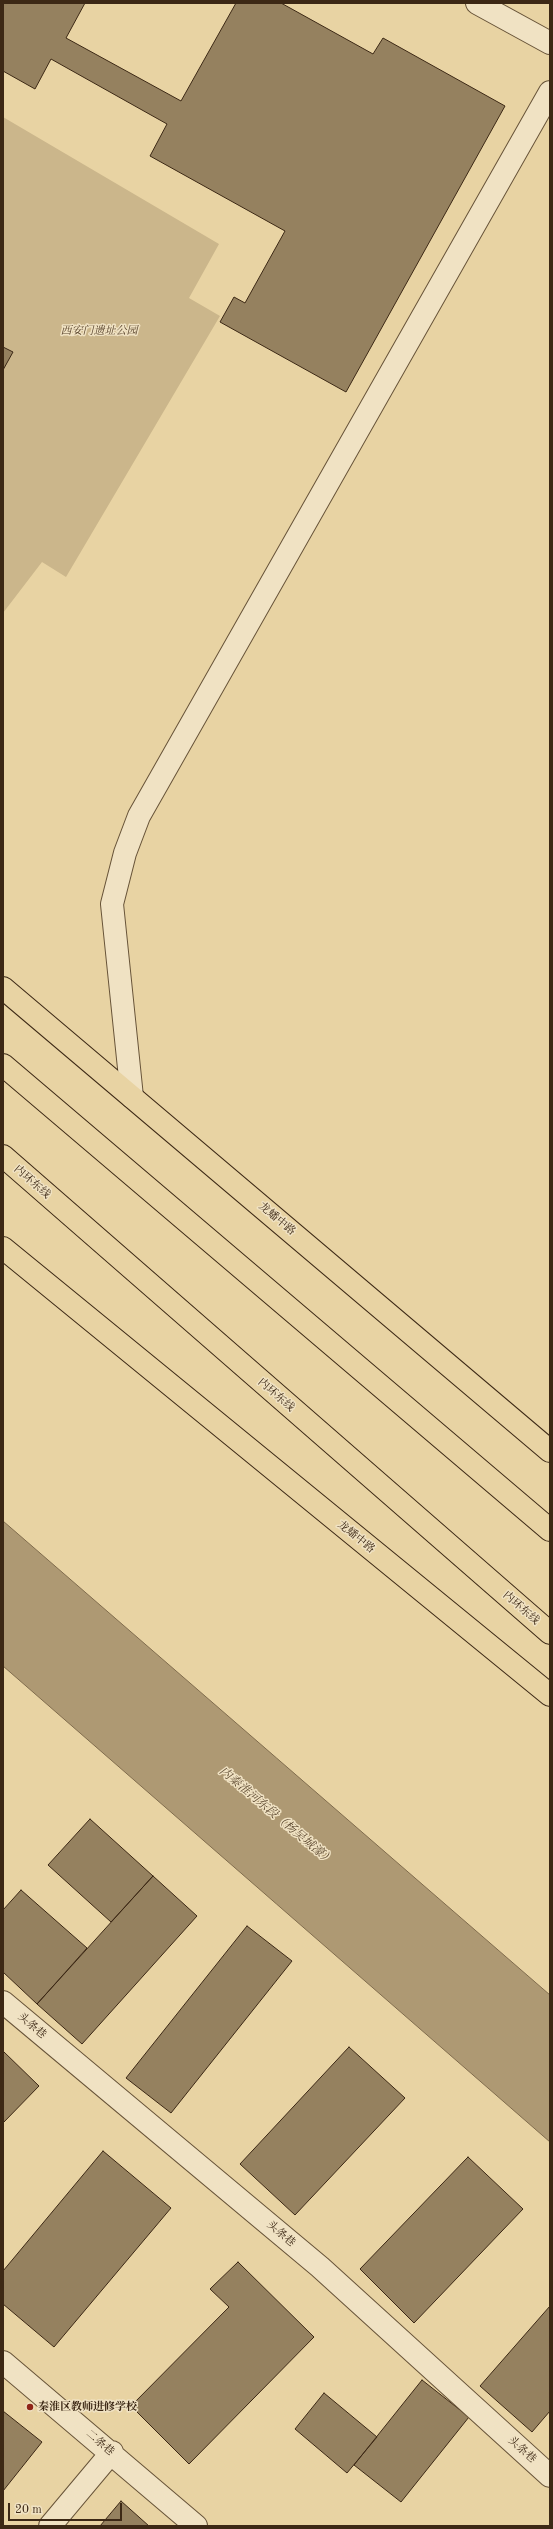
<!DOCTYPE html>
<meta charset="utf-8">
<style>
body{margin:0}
#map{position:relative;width:553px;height:2529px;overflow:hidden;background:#e8d3a3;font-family:"Old Standard TT",serif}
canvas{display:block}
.frame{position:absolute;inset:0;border:4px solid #3c2815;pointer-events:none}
.scale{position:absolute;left:8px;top:2503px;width:114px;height:18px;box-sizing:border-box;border:2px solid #3c2815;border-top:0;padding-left:5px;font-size:12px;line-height:14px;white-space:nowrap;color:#3c2815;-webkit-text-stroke:3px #f0e2c3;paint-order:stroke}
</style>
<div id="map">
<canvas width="553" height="2529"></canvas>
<div class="frame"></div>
<div class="scale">20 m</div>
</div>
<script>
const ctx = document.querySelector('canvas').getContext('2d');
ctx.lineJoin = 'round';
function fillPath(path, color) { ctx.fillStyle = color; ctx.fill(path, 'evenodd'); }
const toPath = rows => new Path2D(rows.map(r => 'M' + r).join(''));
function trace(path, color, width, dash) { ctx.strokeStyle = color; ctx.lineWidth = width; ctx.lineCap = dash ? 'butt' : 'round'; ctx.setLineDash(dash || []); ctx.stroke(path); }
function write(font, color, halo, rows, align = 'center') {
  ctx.font = font + ' "Old Standard TT","Noto Serif SC",serif'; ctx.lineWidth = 3; ctx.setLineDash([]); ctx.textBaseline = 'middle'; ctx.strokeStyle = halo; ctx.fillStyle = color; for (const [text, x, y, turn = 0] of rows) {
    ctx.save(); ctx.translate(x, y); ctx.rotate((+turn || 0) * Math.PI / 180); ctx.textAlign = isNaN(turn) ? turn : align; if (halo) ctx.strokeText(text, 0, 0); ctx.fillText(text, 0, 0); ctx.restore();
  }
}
const green = toPath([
 [3,117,219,244,189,298,220,316,66,577,42,562,3,613]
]);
const water = toPath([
 [3,1521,550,1995,550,2142,3,1666,3,1521]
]);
const building = toPath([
 [3,3,85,3,66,38,181,101,236,3,281,3,373,54,383,38,505,106,346,392,220,322,234,297,245,303,285,231,150,156,167,124,51,59,35,89,3,71,3,3],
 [3,347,13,352,3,370,3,347],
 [90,1819,153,1876,111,1922,48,1865,90,1819],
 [153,1876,197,1916,82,2044,37,2004,153,1876],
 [21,1890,87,1948,37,2004,3,1972,3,1910,21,1890],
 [247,1926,292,1961,171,2113,126,2078,247,1926],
 [349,2047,405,2098,295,2215,240,2164,349,2047],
 [3,2051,39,2086,3,2123,3,2051],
 [103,2151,171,2208,54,2347,3,2304,3,2271,103,2151],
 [468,2157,523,2209,414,2323,360,2269,468,2157],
 [238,2262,314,2337,189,2464,131,2406,229,2307,210,2289,238,2262],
 [550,2306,550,2411,532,2432,480,2386,550,2306],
 [422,2380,469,2417,401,2502,354,2465,422,2380],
 [324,2393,377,2437,347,2473,295,2429,324,2393],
 [3,2411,42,2442,3,2491,3,2411],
 [121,2501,149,2526,100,2526,121,2501]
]);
const street = toPath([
 [477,3,550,43],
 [132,1097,112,904,125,853,139,816,550,92],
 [3,2002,320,2267,550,2476],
 [3,2362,196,2526],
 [50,2526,112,2452]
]);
const primary = toPath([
 [3,988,550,1451],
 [3,1248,550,1695]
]);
const highway = toPath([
 [3,1065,550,1530],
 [3,1156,550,1633]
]);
const markers = [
 [30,2407,4,"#8f2418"]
];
const parkNames = [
 ["西安门遗址公园",99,331]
];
const streetNames = [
 ["内环东线",32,1182,41],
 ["龙蟠中路",277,1219,40],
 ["内环东线",276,1395,41],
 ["龙蟠中路",356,1537,39],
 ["内环东线",521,1608,41],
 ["头条巷",32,2026,40],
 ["头条巷",281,2234,40],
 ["二条巷",100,2443,40],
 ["头条巷",522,2450,42]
];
const poiNames = [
 ["秦淮区教师进修学校",38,2407]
];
const waterNames = [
 ["内秦淮河东段（杨吴城濠）",276,1816,40]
];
fillPath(green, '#cbb68b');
fillPath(water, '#ae9973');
trace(water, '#806c4d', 1);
fillPath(building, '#95815f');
trace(building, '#3c2815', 1);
trace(street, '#675338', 24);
trace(primary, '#3c2815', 24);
trace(highway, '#3c2815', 24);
trace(street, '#f0e2c3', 22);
trace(primary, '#e8d3a3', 22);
trace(highway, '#e8d3a3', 22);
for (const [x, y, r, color] of markers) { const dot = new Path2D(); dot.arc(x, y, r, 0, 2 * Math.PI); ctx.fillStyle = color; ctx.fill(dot); trace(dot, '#f0e2c3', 1.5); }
write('italic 11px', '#59442d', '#f0e2c3', parkNames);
write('11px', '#3c2815', '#f0e2c3', streetNames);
write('bold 11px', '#3c2815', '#f0e2c3', poiNames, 'left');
write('italic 12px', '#5e4a31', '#f0e2c3', waterNames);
</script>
